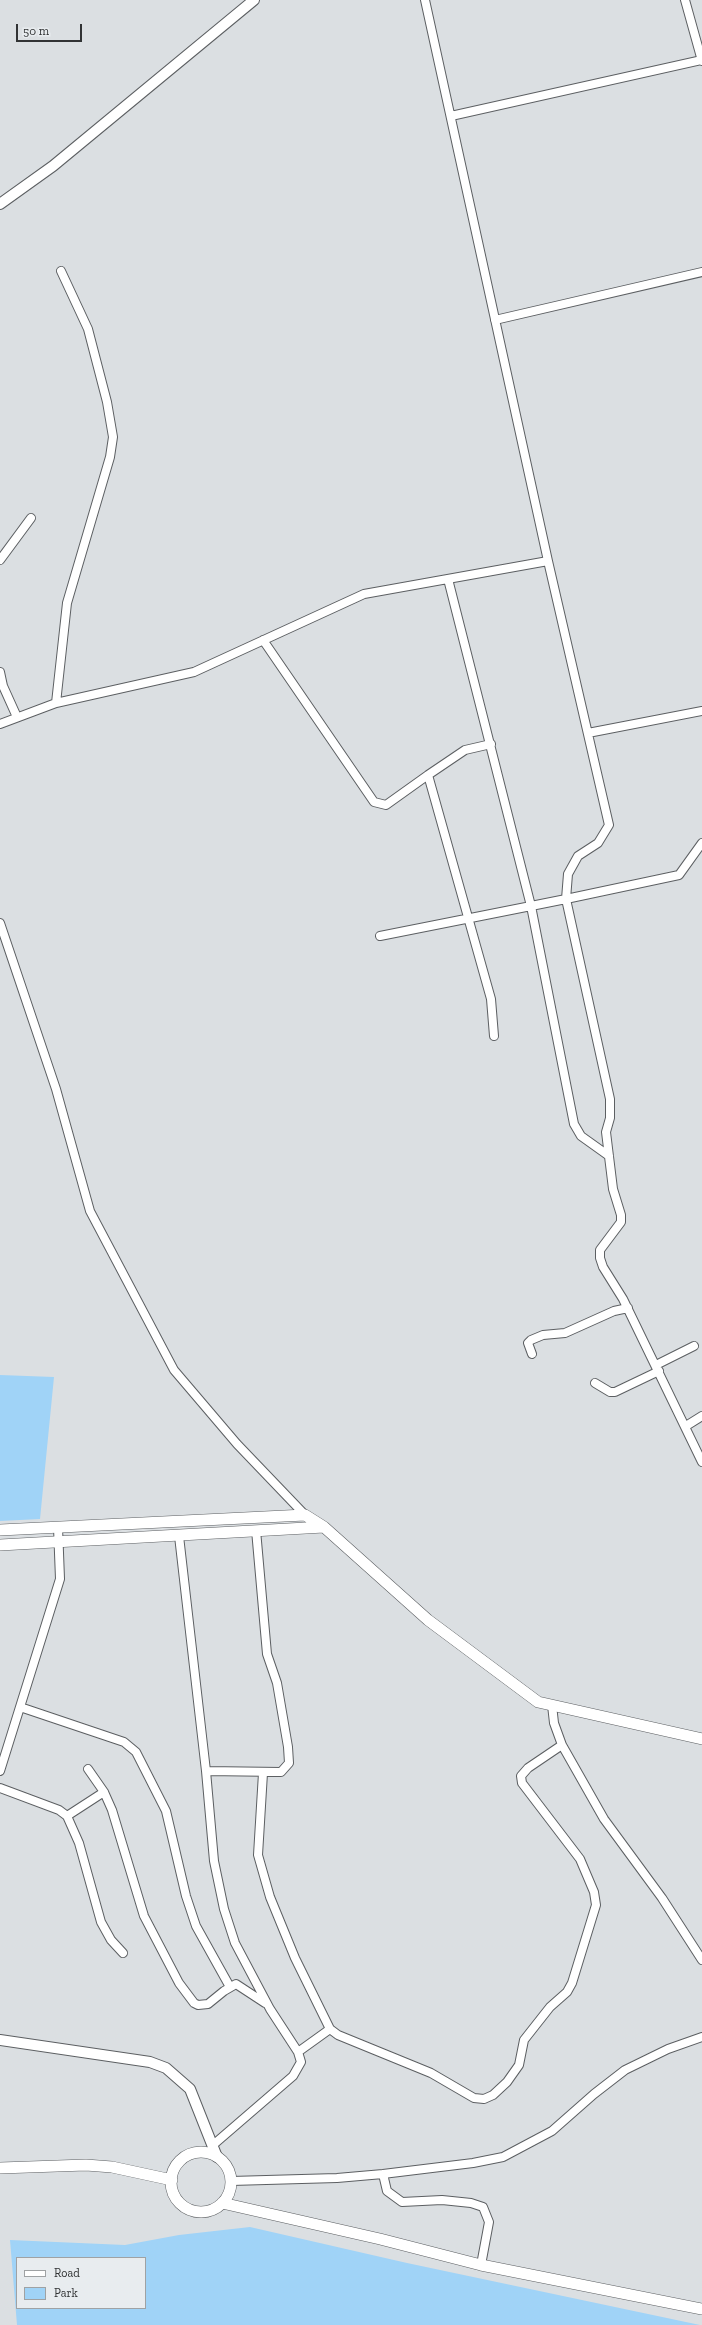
<!DOCTYPE html>
<style>
body{margin:0}
#map{position:relative;width:702px;height:2325px;overflow:hidden;background:#dbdfe2;font-family:"Zilla Slab",serif}
canvas{display:block}
.legend{position:absolute;left:16px;top:2257px;width:130px;height:52px;box-sizing:border-box;background:#e8ecef;border:1px solid #9fa2a4;margin:0;padding:5px 7px;list-style:none;font-size:12px;color:#313334}
.legend li{display:flex;align-items:center;gap:8px;height:20px}
.legend b{width:20px;border:1px solid #9fa2a4}
.scale{position:absolute;left:16px;top:24px;width:66px;height:18px;box-sizing:border-box;border:2px solid #313334;border-top:0;padding-left:5px;font-size:12px;line-height:14px;white-space:nowrap;color:#313334;-webkit-text-stroke:3px #e8ecef;paint-order:stroke}
</style>
<div id="map">
<canvas width="702" height="2325"></canvas>
<ul class="legend">
<li><b style="height:5px;background:#fff"></b>Road</li>
<li><b style="height:11px;background:#a0d3f7"></b>Park</li>
</ul>
<div class="scale">50 m</div>
</div>
<script>
const ctx = document.querySelector('canvas').getContext('2d');
ctx.lineJoin = 'round';
function fillPath(path, color) { ctx.fillStyle = color; ctx.fill(path, 'evenodd'); }
const toPath = rows => new Path2D(rows.map(r => 'M' + r).join(''));
function trace(path, color, width, dash) { ctx.strokeStyle = color; ctx.lineWidth = width; ctx.lineCap = dash ? 'butt' : 'round'; ctx.setLineDash(dash || []); ctx.stroke(path); }
const green = toPath([
 [0,1375,54,1377,40,1519,0,1521],
 [250,2227,407,2263,700,2325,17,2325,10,2240,125,2245,179,2235],
 [17,2258,145,2258,145,2308,17,2308]
]);
const minor = toPath([
 [425,0,548,561,609,825,598,843,578,856,568,874,566,899,679,875,702,843],
 [685,0,702,61],
 [451,116,702,60],
 [495,320,702,272],
 [0,560,31,518],
 [448,579,531,906,566,899,610,1099,610,1118,606,1132,613,1189,621,1215,621,1222,600,1250,600,1258,603,1267,623,1299,702,1462],
 [263,640,374,802,386,805,428,775],
 [0,672,3,686,17,717],
 [56,703,67,603,110,457,113,437,107,402,88,329,61,271],
 [0,724,56,703,194,672,364,594,548,561],
 [588,733,702,711],
 [491,744,465,750,428,775,491,999,494,1036],
 [0,923,56,1089,90,1211,174,1370,237,1444,305,1515],
 [380,936,531,906,574,1124,581,1136,609,1156],
 [532,1354,528,1343,531,1340,543,1335,565,1333,614,1311,628,1308],
 [656,1365,694,1346],
 [595,1383,610,1392,615,1392,659,1371],
 [686,1426,702,1416],
 [179,1536,206,1771,214,1861,224,1909,235,1943,270,2009,298,2052,301,2062,293,2076,213,2145],
 [552,1705,554,1723,562,1745,604,1819,662,1898,702,1960],
 [20,1707,124,1742,136,1752,166,1811,186,1896,196,1926,230,1987],
 [88,1769,104,1792,112,1810,144,1916,179,1983,194,2003,198,2005,208,2004,224,1991,236,1984,265,2003],
 [0,1771,60,1579,58,1527],
 [206,1771,281,1772,289,1763,288,1747,277,1683,267,1654,256,1530],
 [263,1773,258,1855,270,1897,295,1958,330,2029],
 [0,1788,59,1810,67,1816,79,1843,101,1922,111,1940,123,1953],
 [67,1816,104,1792],
 [298,2052,330,2029,338,2035,431,2073,474,2098,484,2099,493,2095,507,2082,519,2065,524,2040,550,2007,567,1992,572,1983,596,1905,594,1892,580,1859,522,1783,521,1776,528,1768,562,1745],
 [383,2174,387,2191,402,2202,442,2200,471,2203,483,2207,489,2222,481,2265],
 [231,2181,337,2178,383,2174,473,2163,503,2157,552,2131,594,2094,625,2070,668,2049,702,2037]
]);
const tertiary = toPath([
 [0,204,53,166,254,0],
 [0,2040,150,2062,166,2068,190,2089,217,2157]
]);
const secondary = toPath([
 [0,1530,305,1515,324,1527,428,1620,538,1702,702,1739],
 [0,1545,324,1527],
 '171 2182a30 30 0 1 1 60 0a30 30 0 1 1-60 0Z',
 [0,2168,86,2165,112,2167,172,2180],
 [222,2203,380,2239,481,2265,702,2309]
]);
fillPath(green, '#a0d3f7');
trace(minor, '#5c5f62', 10);
trace(tertiary, '#5c5f62', 12);
trace(secondary, '#5c5f62', 12);
trace(minor, '#fff', 8);
trace(tertiary, '#fff', 10);
trace(secondary, '#fff', 11);
</script>
